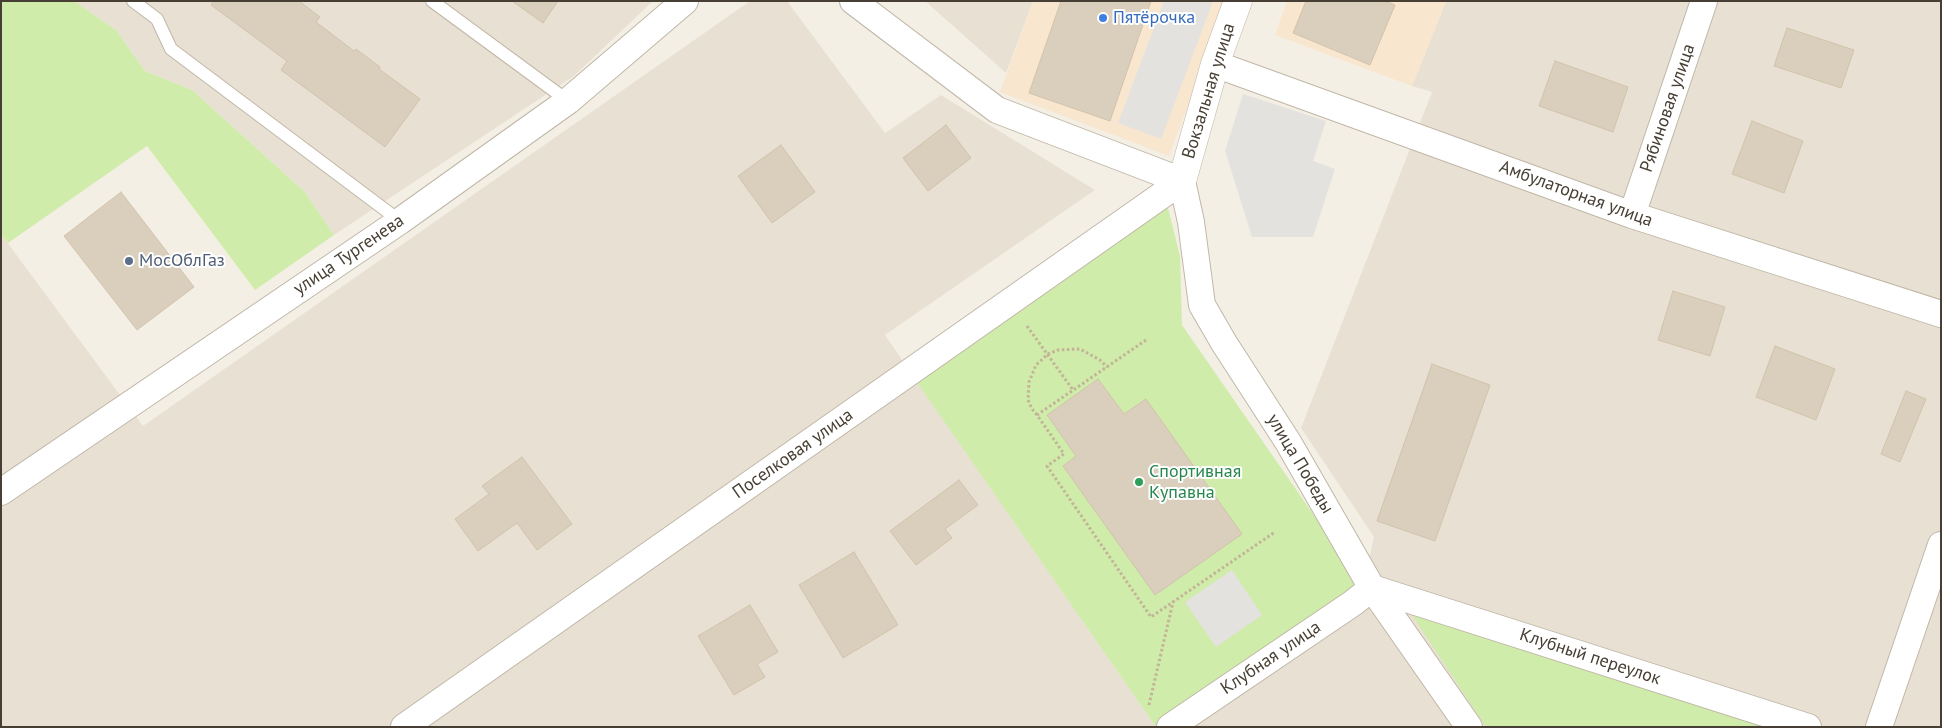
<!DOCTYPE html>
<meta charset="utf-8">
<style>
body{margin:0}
#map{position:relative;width:1942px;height:728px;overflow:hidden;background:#f4efe5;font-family:"PT Sans",sans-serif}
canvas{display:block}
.frame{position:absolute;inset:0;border:2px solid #473f34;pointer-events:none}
</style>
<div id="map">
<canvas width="1942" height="728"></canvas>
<div class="frame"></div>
</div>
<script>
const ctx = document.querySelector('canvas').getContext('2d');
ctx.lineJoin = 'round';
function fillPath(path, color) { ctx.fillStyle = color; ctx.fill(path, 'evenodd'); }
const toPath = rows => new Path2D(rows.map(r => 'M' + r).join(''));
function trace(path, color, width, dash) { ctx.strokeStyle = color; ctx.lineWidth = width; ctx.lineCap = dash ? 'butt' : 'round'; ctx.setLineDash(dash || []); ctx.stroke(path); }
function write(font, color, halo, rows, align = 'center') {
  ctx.font = font + ' "PT Sans",sans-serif'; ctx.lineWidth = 4; ctx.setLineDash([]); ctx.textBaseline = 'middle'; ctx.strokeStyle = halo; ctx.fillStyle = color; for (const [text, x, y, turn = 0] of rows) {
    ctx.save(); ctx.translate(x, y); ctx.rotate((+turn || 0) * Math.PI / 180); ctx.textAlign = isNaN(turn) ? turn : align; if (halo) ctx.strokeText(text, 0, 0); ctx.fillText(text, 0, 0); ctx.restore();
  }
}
const residential = toPath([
 [74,1,653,1,574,76,334,235,305,192,192,90,145,71,116,30],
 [750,1,787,1,885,133,941,95,1095,190,885,335,1156,727,1,727,1,234,143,426],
 [925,1,1033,1,1006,73],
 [1446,1,1941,1,1941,727,1159,727,1363,586,1374,537,1301,428,1432,92,1412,86]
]);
const commercial = toPath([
 [1033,1,1227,1,1169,156,1000,92],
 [1287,1,1446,1,1412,86,1275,35]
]);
const green = toPath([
 [1,1,74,1,116,30,145,71,192,90,305,192,334,235,255,290,147,146,8,243,1,234],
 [1167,204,1180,256,1182,325,1363,586,1159,727,1156,727,914,378],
 [1410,612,1778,727,1486,727]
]);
const parking = toPath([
 [1164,1,1213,1,1161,139,1118,123],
 [1243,94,1326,121,1313,161,1335,169,1313,237,1252,237,1225,151],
 [1232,570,1262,615,1216,647,1185,602]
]);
const building = toPath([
 [214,1,299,1,320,17,316,22,354,51,356,49,380,67,379,69,420,99,385,147,281,70,287,61,211,5,214,1],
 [512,1,558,1,543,23,512,1],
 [1061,1,1151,1,1110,121,1029,93,1061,1],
 [1306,1,1385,1,1395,5,1370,65,1293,33,1306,1],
 [1787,28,1854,50,1841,88,1774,66,1787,28],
 [1555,61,1628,87,1613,132,1539,106,1555,61],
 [1752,121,1803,141,1784,193,1732,174,1752,121],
 [946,125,971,158,928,191,903,158,946,125],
 [781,145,815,192,772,223,738,176,781,145],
 [121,192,194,287,137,330,64,236,121,192],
 [1673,291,1725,307,1710,356,1658,340,1673,291],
 [1775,346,1835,369,1816,420,1756,397,1775,346],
 [1432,364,1490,385,1435,541,1377,521,1432,364],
 [1098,379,1124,414,1146,399,1242,534,1155,595,1063,466,1076,456,1047,415,1098,379],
 [1906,391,1926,399,1900,462,1881,454,1906,391],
 [522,457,572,524,537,550,517,523,478,551,455,519,489,494,482,486,522,457],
 [959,480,978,505,945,529,952,538,916,565,890,531,959,480],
 [854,552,898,625,843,658,799,585,854,552],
 [750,605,778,652,757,664,765,677,734,695,698,636,750,605]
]);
const path = toPath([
 [1027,326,1073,390],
 [1146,340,1037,415,1064,454,1047,466,1151,617,1275,532],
 [1037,415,1032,409,1028,400,1029,382,1036,365,1048,354,1058,350,1080,349,1100,360,1107,367],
 [1149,705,1173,602]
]);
const service = toPath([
 [133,1,157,19,171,49,400,221],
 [432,1,568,101]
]);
const minor = toPath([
 [853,1,997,110,1182,181],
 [1215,64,1632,215,1941,314],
 [1182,181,1191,222,1202,305,1224,343,1288,442,1372,588,1469,727],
 [1632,215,1704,1],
 [1,492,400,221,568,101,685,1],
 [404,727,1182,181],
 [1170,727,1353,603,1372,588,1808,727],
 [1879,727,1941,545]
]);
const tertiary = toPath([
 [1182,181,1215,64,1238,1]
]);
const markers = [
 [1103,18,5,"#3f7fe0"],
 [129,261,5,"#5c6f8a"],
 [1139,482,5,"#2e9e5b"]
];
const shopNames = [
 ["Пятёрочка",1113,18]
];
const streetNames = [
 ["Вокзальная улица",1209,91,-73],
 ["Рябиновая улица",1668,108,-71],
 ["Амбулаторная улица",1576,194,20],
 ["улица Тургенева",349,255,-34],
 ["Поселковая улица",793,454,-35],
 ["улица Победы",1300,464,59],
 ["Клубный переулок",1590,657,18],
 ["Клубная улица",1271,658,-34]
];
const serviceNames = [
 ["МосОблГаз",139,261]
];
const leisureNames = [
 ["Спортивная",1149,472],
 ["Купавна",1149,493]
];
fillPath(residential, '#e8e1d3');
fillPath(commercial, '#f8e6ce');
fillPath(green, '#cfecaa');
fillPath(parking, '#e4e2de');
fillPath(building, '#dacebc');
trace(building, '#d2c3ac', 1);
trace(service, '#c0b7a7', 14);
trace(minor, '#c0b7a7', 28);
trace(tertiary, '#c0b7a7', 29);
trace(path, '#c3b397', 3, [2.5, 2.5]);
trace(service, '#fff', 12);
trace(minor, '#fff', 26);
trace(tertiary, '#fff', 28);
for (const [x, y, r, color] of markers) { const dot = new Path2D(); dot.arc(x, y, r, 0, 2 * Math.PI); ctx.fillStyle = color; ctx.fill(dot); trace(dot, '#fff', 2); }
write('18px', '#366cbe', '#fff', shopNames, 'left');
write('18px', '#473f34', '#fff', streetNames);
write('18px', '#4e5e75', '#fff', serviceNames, 'left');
write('18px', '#27864d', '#fff', leisureNames, 'left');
</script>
